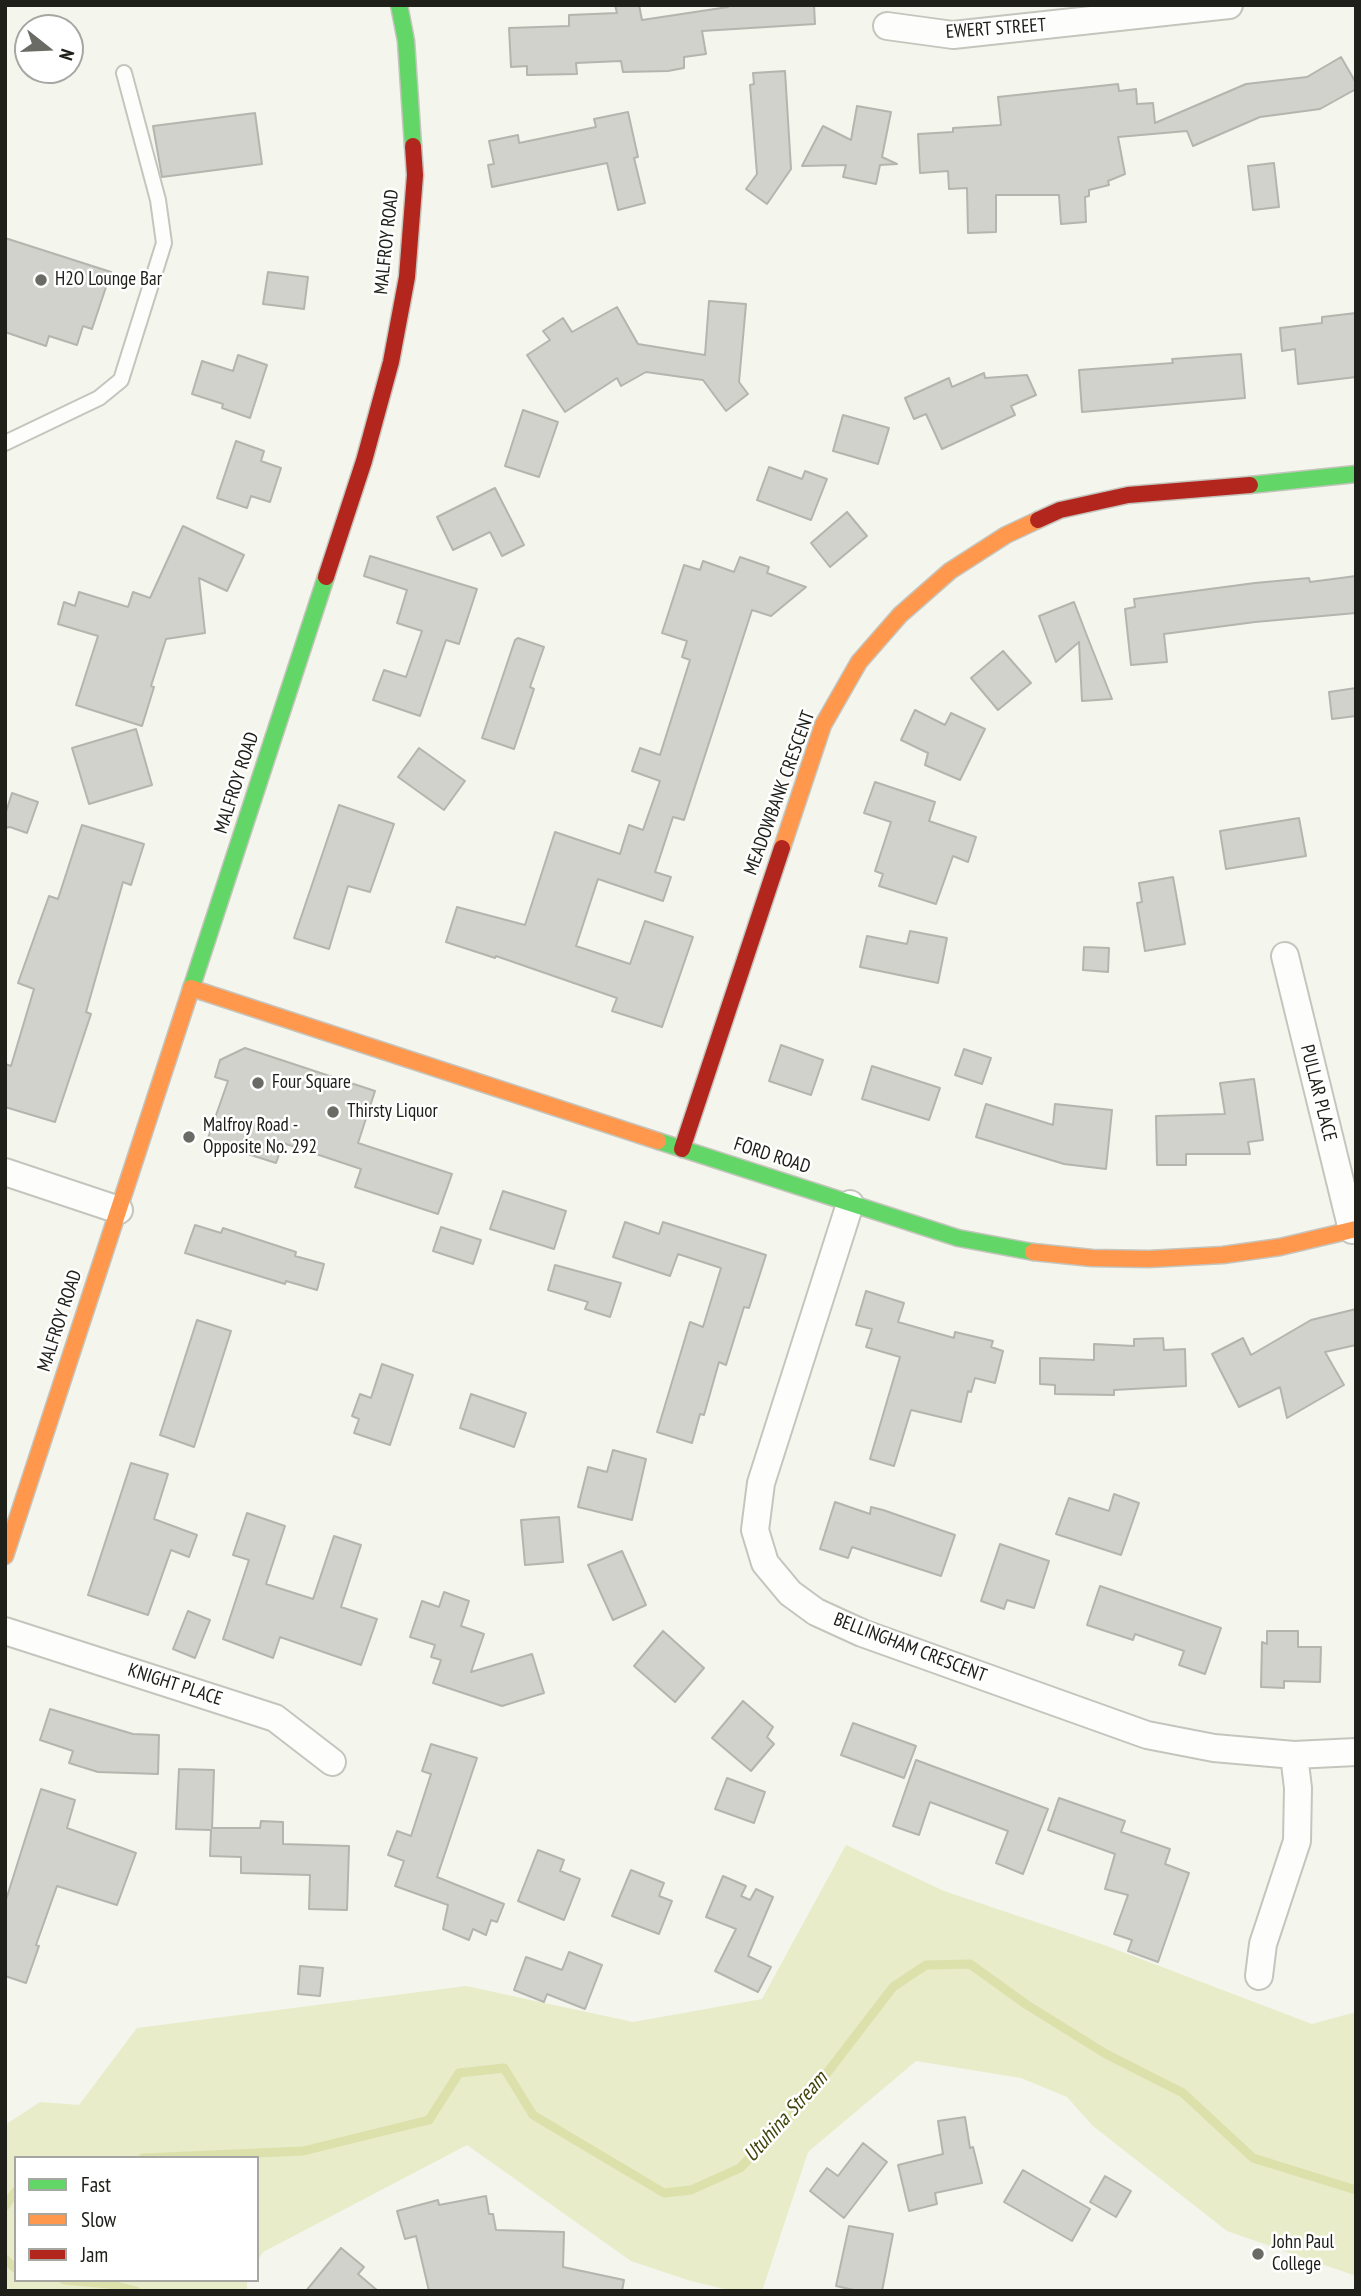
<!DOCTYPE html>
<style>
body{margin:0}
#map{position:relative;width:1361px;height:2296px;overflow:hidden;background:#f4f5ec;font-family:"PT Sans Narrow",sans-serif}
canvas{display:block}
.frame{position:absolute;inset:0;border:7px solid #20201a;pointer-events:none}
.legend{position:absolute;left:14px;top:2156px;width:245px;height:126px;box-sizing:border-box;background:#fff;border:2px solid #a6a6a3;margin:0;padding:9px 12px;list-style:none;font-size:21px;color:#20201a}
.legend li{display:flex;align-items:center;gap:14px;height:35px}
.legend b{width:35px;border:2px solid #a6a6a3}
.north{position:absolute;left:14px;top:14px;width:70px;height:70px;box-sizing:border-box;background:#fff;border:2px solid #a6a6a3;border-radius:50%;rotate:108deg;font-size:19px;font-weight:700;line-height:28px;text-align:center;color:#20201a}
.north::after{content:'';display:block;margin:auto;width:24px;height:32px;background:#6a6b64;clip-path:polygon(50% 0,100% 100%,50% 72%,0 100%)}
</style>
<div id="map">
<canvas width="1361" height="2296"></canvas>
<div class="frame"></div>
<ul class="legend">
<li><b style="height:9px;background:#63d668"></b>Fast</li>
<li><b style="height:9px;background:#ff974d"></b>Slow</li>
<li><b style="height:9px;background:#b3261e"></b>Jam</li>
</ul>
<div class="north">N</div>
</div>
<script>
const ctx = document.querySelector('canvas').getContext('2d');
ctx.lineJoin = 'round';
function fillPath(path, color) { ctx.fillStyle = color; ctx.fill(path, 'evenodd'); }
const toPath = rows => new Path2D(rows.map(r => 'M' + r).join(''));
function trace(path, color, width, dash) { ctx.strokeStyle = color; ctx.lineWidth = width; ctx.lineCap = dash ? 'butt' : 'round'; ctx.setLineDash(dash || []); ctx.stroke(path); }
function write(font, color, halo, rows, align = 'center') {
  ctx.font = font + ' "PT Sans Narrow",sans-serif'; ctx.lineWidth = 5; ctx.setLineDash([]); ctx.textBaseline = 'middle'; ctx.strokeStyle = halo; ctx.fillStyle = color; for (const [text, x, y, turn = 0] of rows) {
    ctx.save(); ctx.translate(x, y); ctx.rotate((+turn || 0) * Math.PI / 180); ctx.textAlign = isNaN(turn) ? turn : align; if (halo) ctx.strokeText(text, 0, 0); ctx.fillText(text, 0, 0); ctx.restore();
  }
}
const green = toPath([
 [846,1845,944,1891,1104,1945,1312,2024,1356,2012,1356,2276,1227,2231,1093,2126,1067,2097,1021,2078,916,2061,808,2152,762,2291,733,2291,691,2281,631,2261,467,2145,263,2252,257,2262,257,2158,16,2158,16,2280,247,2280,247,2291,5,2291,5,2125,40,2102,79,2105,137,2028,466,1986,633,2022,762,1999]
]);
const stream = toPath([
 [143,2158,303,2151,429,2120,459,2073,504,2068,533,2115,664,2193,691,2190,740,2168,807,2099,893,1987,926,1965,970,1964,1027,2005,1106,2054,1183,2093,1253,2158,1356,2190],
 [5,2206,16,2191],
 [5,2259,16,2269],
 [64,2280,108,2284,136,2291]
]);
const building = toPath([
 [615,5,639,5,642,20,728,7,728,5,814,5,815,24,702,31,706,54,684,57,684,68,668,71,623,72,621,61,576,63,577,74,527,75,527,66,511,67,509,28,569,26,569,15,617,13,615,5],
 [1341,57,1356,83,1356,89,1320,109,1260,117,1193,146,1187,131,1118,137,1125,174,1108,181,1109,185,1089,190,1089,196,1085,197,1086,222,1061,224,1059,195,996,195,996,232,968,233,967,188,949,189,948,171,920,173,918,134,953,132,953,128,1001,125,998,97,1118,84,1119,91,1136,89,1137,104,1153,103,1155,123,1246,84,1307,77,1341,57],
 [785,71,791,169,767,204,746,189,757,174,750,85,754,84,753,73,785,71],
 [857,106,891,112,882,157,897,164,880,165,876,184,843,177,846,165,802,166,823,126,851,140,857,106],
 [628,112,638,157,634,158,645,203,618,210,607,163,492,187,488,165,494,164,489,141,518,135,519,143,596,127,594,119,628,112],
 [255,113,262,164,162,177,153,126,255,113],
 [1274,163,1279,207,1253,210,1248,166,1274,163],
 [5,238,111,272,92,329,83,326,77,345,49,336,46,346,5,332,5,238],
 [268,272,308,277,304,309,263,304,268,272],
 [709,301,746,304,739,382,748,394,726,411,703,380,646,372,621,386,617,378,565,412,527,355,550,340,543,331,563,318,572,332,617,307,638,344,705,355,709,301],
 [1356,313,1356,377,1298,384,1295,349,1282,351,1280,328,1322,323,1322,317,1356,313],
 [1241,354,1245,398,1082,412,1079,370,1173,363,1172,359,1241,354],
 [238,355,267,365,250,418,222,408,223,404,192,394,202,361,233,371,238,355],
 [984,373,985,378,1027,375,1036,395,1011,406,1015,415,942,449,926,414,914,419,905,398,949,378,952,387,984,373],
 [523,410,558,422,539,477,505,466,523,410],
 [843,415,889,428,878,464,833,451,843,415],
 [236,441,264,451,261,461,281,468,270,502,251,496,247,508,217,498,236,441],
 [769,467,802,479,805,471,827,479,811,520,757,500,769,467],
 [495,488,524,545,502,556,490,532,453,550,437,517,495,488],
 [847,512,867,536,830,567,811,543,847,512],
 [183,526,244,555,227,591,199,578,205,633,166,639,151,686,154,687,142,726,76,705,98,636,58,624,64,602,75,606,79,592,128,607,133,592,150,598,183,526],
 [370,556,477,589,459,644,446,640,420,716,373,700,384,670,406,677,422,631,397,623,407,590,364,576,370,556],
 [740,557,769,567,767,573,806,587,771,616,752,610,684,820,673,817,655,872,671,877,663,901,598,879,576,946,630,964,645,921,693,937,662,1027,612,1011,617,998,496,956,495,958,446,942,457,907,525,925,555,832,620,854,629,825,643,830,660,781,632,771,640,748,660,755,690,660,682,657,687,641,662,633,684,565,700,570,703,561,734,572,740,557],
 [1356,576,1356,613,1255,622,1164,634,1167,662,1131,665,1125,609,1135,607,1134,599,1255,583,1309,578,1310,582,1356,576],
 [1074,602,1087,636,1112,699,1082,701,1079,642,1056,662,1039,616,1074,602],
 [518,638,544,647,530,687,534,689,514,749,482,738,515,640,518,638],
 [1003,651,1031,683,998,710,971,678,1003,651],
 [1356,688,1356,716,1332,719,1329,692,1356,688],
 [915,710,945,725,951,713,985,729,960,780,925,765,928,753,901,740,915,710],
 [136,729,152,785,89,804,72,748,136,729],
 [419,748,465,781,444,810,398,777,419,748],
 [875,782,935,802,929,821,976,837,968,862,953,856,936,904,879,886,883,874,875,871,891,822,864,813,875,782],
 [12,793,38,802,27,833,10,827,5,828,5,815,12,793],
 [339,805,394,824,370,892,348,886,329,949,294,938,339,805],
 [1299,818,1306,856,1226,869,1220,831,1299,818],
 [82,825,144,844,131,885,123,882,86,1012,91,1014,55,1122,5,1107,5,1064,11,1066,34,989,18,983,49,896,58,899,82,825],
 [1173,877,1185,944,1145,951,1137,903,1142,902,1139,883,1173,877],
 [910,931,947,938,938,983,860,967,867,936,907,944,910,931],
 [1084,947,1109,948,1108,972,1083,970,1084,947],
 [781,1045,823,1060,811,1095,769,1081,781,1045],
 [245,1048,375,1091,358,1143,452,1174,438,1214,355,1187,361,1169,283,1143,276,1163,207,1141,228,1081,215,1077,220,1060,245,1048],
 [964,1049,991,1058,982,1084,955,1075,964,1049],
 [872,1066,940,1088,929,1120,862,1099,872,1066],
 [1254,1079,1263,1140,1248,1142,1250,1154,1186,1154,1186,1165,1157,1165,1156,1116,1225,1114,1220,1083,1254,1079],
 [986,1104,1053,1125,1055,1104,1112,1110,1106,1169,1064,1164,976,1137,986,1104],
 [503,1191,566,1211,554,1249,490,1229,503,1191],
 [625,1222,659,1234,663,1222,766,1255,749,1308,744,1307,726,1365,719,1362,704,1415,700,1414,692,1443,657,1432,690,1322,703,1327,721,1268,678,1254,670,1276,613,1257,625,1222],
 [195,1225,221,1233,223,1228,296,1252,295,1256,324,1264,317,1290,286,1281,285,1284,185,1253,195,1225],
 [441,1227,481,1240,473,1264,433,1251,441,1227],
 [555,1265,621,1283,610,1317,585,1309,588,1302,548,1290,555,1265],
 [866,1291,904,1303,898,1322,954,1338,955,1332,993,1341,991,1347,1003,1351,995,1383,975,1378,971,1392,968,1391,961,1422,911,1410,894,1466,870,1459,900,1357,866,1347,872,1329,856,1325,866,1291],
 [1356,1309,1356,1345,1325,1352,1344,1385,1287,1418,1280,1387,1239,1407,1212,1354,1243,1338,1251,1355,1311,1320,1356,1309],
 [197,1320,231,1331,194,1447,160,1435,197,1320],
 [1163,1338,1164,1350,1185,1349,1186,1386,1114,1390,1114,1395,1055,1394,1055,1385,1040,1384,1040,1358,1094,1360,1094,1344,1134,1346,1134,1339,1163,1338],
 [382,1364,413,1375,390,1445,354,1433,359,1419,352,1416,360,1394,371,1398,382,1364],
 [471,1394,526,1413,514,1447,460,1428,471,1394],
 [613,1450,646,1459,632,1520,578,1507,588,1467,607,1472,613,1450],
 [131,1463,168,1474,154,1519,197,1535,189,1557,171,1550,148,1615,88,1595,131,1463],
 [1114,1494,1139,1503,1121,1555,1056,1534,1069,1498,1109,1511,1114,1494],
 [835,1502,870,1514,871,1507,883,1510,955,1535,941,1576,852,1547,848,1558,820,1549,835,1502],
 [247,1513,285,1526,266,1584,313,1599,334,1536,361,1545,341,1607,377,1619,361,1665,280,1637,273,1658,223,1639,249,1560,233,1555,247,1513],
 [559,1517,563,1562,525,1565,521,1520,559,1517],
 [1000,1544,1049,1561,1034,1608,1007,1600,1004,1609,981,1601,1000,1544],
 [622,1551,646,1605,613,1620,588,1565,622,1551],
 [1100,1586,1221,1628,1205,1674,1179,1665,1184,1651,1135,1634,1133,1640,1087,1625,1100,1586],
 [444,1592,469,1601,461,1626,484,1634,471,1672,532,1654,544,1693,502,1706,433,1683,441,1660,431,1657,435,1645,410,1637,422,1601,439,1607,444,1592],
 [188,1611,210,1620,195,1658,173,1649,188,1611],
 [663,1631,704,1668,675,1702,634,1666,663,1631],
 [1267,1631,1298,1631,1298,1647,1321,1647,1320,1682,1284,1681,1284,1688,1261,1687,1262,1642,1267,1644,1267,1631],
 [743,1701,773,1727,767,1737,774,1744,751,1771,712,1738,743,1701],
 [50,1709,133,1734,159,1735,158,1774,98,1772,69,1763,73,1751,40,1740,50,1709],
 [853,1723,916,1746,904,1778,841,1755,853,1723],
 [431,1744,477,1758,437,1877,504,1904,497,1922,491,1920,486,1935,473,1929,469,1940,443,1929,448,1905,395,1886,404,1861,388,1855,397,1831,411,1836,431,1774,422,1771,431,1744],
 [916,1760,1048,1809,1023,1874,996,1863,1008,1831,930,1802,919,1835,893,1826,916,1760],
 [179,1769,214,1770,212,1828,260,1828,261,1821,283,1822,283,1844,349,1846,347,1910,309,1909,310,1875,241,1873,241,1857,210,1856,211,1830,176,1829,179,1769],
 [727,1778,765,1792,754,1823,715,1809,727,1778],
 [41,1789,75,1800,67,1828,136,1853,117,1905,57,1886,36,1945,39,1946,26,1983,5,1976,5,1903,41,1789],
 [1059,1798,1125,1821,1121,1832,1170,1849,1165,1864,1189,1873,1158,1962,1128,1951,1132,1940,1114,1934,1128,1895,1105,1889,1115,1854,1048,1830,1059,1798],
 [538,1850,564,1860,560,1871,580,1879,564,1920,518,1901,538,1850],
 [631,1870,664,1883,659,1896,672,1901,659,1934,612,1916,631,1870],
 [723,1876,746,1886,741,1896,750,1900,756,1889,773,1897,748,1956,771,1967,758,1992,715,1971,736,1929,706,1917,723,1876],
 [569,1952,602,1965,585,2009,547,1994,544,2002,514,1990,526,1957,562,1970,569,1952],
 [300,1966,323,1968,320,1996,298,1994,300,1966],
 [965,2117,970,2148,973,2147,982,2183,935,2193,937,2204,909,2211,898,2165,943,2154,938,2121,965,2117],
 [863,2143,887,2162,844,2218,810,2191,827,2168,838,2176,863,2143],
 [1023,2170,1090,2209,1072,2241,1004,2202,1023,2170],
 [1105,2176,1131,2191,1116,2217,1090,2202,1105,2176],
 [486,2196,489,2214,493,2214,496,2230,564,2232,563,2267,624,2280,622,2291,429,2291,416,2236,405,2239,397,2211,438,2200,439,2205,486,2196],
 [849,2226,893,2234,882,2291,858,2291,836,2286,849,2226],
 [341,2248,364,2267,358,2274,378,2291,306,2291,341,2248]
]);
const lane = toPath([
 [5,443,99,398,121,380,164,243,158,200,124,73]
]);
const street = toPath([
 [887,26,953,35,1229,5],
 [1285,956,1352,1230],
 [5,1172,119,1210],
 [850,1204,761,1483,755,1530,765,1563,790,1593,816,1612,862,1633,1147,1735,1214,1748,1294,1755,1356,1752],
 [5,1631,275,1718,332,1762],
 [1259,1976,1263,1944,1297,1841,1298,1788,1294,1755]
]);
const fast = toPath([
 [399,5,406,41,413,146],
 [1250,485,1356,474],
 [191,989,326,577],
 [658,1141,958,1238,1033,1252]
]);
const slow = toPath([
 [782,848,823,725,859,662,900,615,950,571,1006,535,1038,520],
 [191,988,658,1141],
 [1033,1252,1092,1258,1149,1259,1223,1255,1280,1247,1356,1229],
 [5,1556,191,989]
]);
const jam = toPath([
 [1038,520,1060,510,1128,495,1250,485],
 [326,577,364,461,391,362,407,277,415,175,413,146],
 [682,1149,782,848]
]);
const markers = [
 [41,280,7,"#6a6b64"],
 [258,1083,7,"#6a6b64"],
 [333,1112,7,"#6a6b64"],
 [189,1137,7,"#6a6b64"],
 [1258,2254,7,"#6a6b64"]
];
const streetNames = [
 ["EWERT STREET",996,29,-4],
 ["MALFROY ROAD",387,242,-84],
 ["MALFROY ROAD",237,783,-72],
 ["MEADOWBANK CRESCENT",780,793,-70],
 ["PULLAR PLACE",1318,1093,76],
 ["FORD ROAD",772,1156,18],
 ["MALFROY ROAD",60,1321,-72],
 ["BELLINGHAM CRESCENT",910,1648,21],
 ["KNIGHT PLACE",175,1685,18]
];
const poiNames = [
 ["H2O Lounge Bar",55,280],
 ["Four Square",272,1083],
 ["Thirsty Liquor",347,1112],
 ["Malfroy Road -",203,1126],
 ["Opposite No. 292",203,1148],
 ["John Paul",1272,2243],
 ["College",1272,2265]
];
const waterNames = [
 ["Utuhina Stream",786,2117,-48]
];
fillPath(green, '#e8ecc9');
trace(stream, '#dce0aa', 9);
fillPath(building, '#d1d2cb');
trace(building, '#b4b5ae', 2);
trace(lane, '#c5c5be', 18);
trace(street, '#c5c5be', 30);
trace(fast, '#c5c5be', 19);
trace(slow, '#c5c5be', 19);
trace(jam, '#c5c5be', 19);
trace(lane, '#fdfefc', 14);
trace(street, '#fdfefc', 26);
trace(fast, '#63d668', 16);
trace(slow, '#ff974d', 16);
trace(jam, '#b3261e', 16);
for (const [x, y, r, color] of markers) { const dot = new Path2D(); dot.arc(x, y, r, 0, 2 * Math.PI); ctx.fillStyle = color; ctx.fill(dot); trace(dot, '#fff', 2.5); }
write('19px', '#20201a', '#fff', streetNames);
write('19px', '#20201a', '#fff', poiNames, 'left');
write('italic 21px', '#414309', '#fff', waterNames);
</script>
